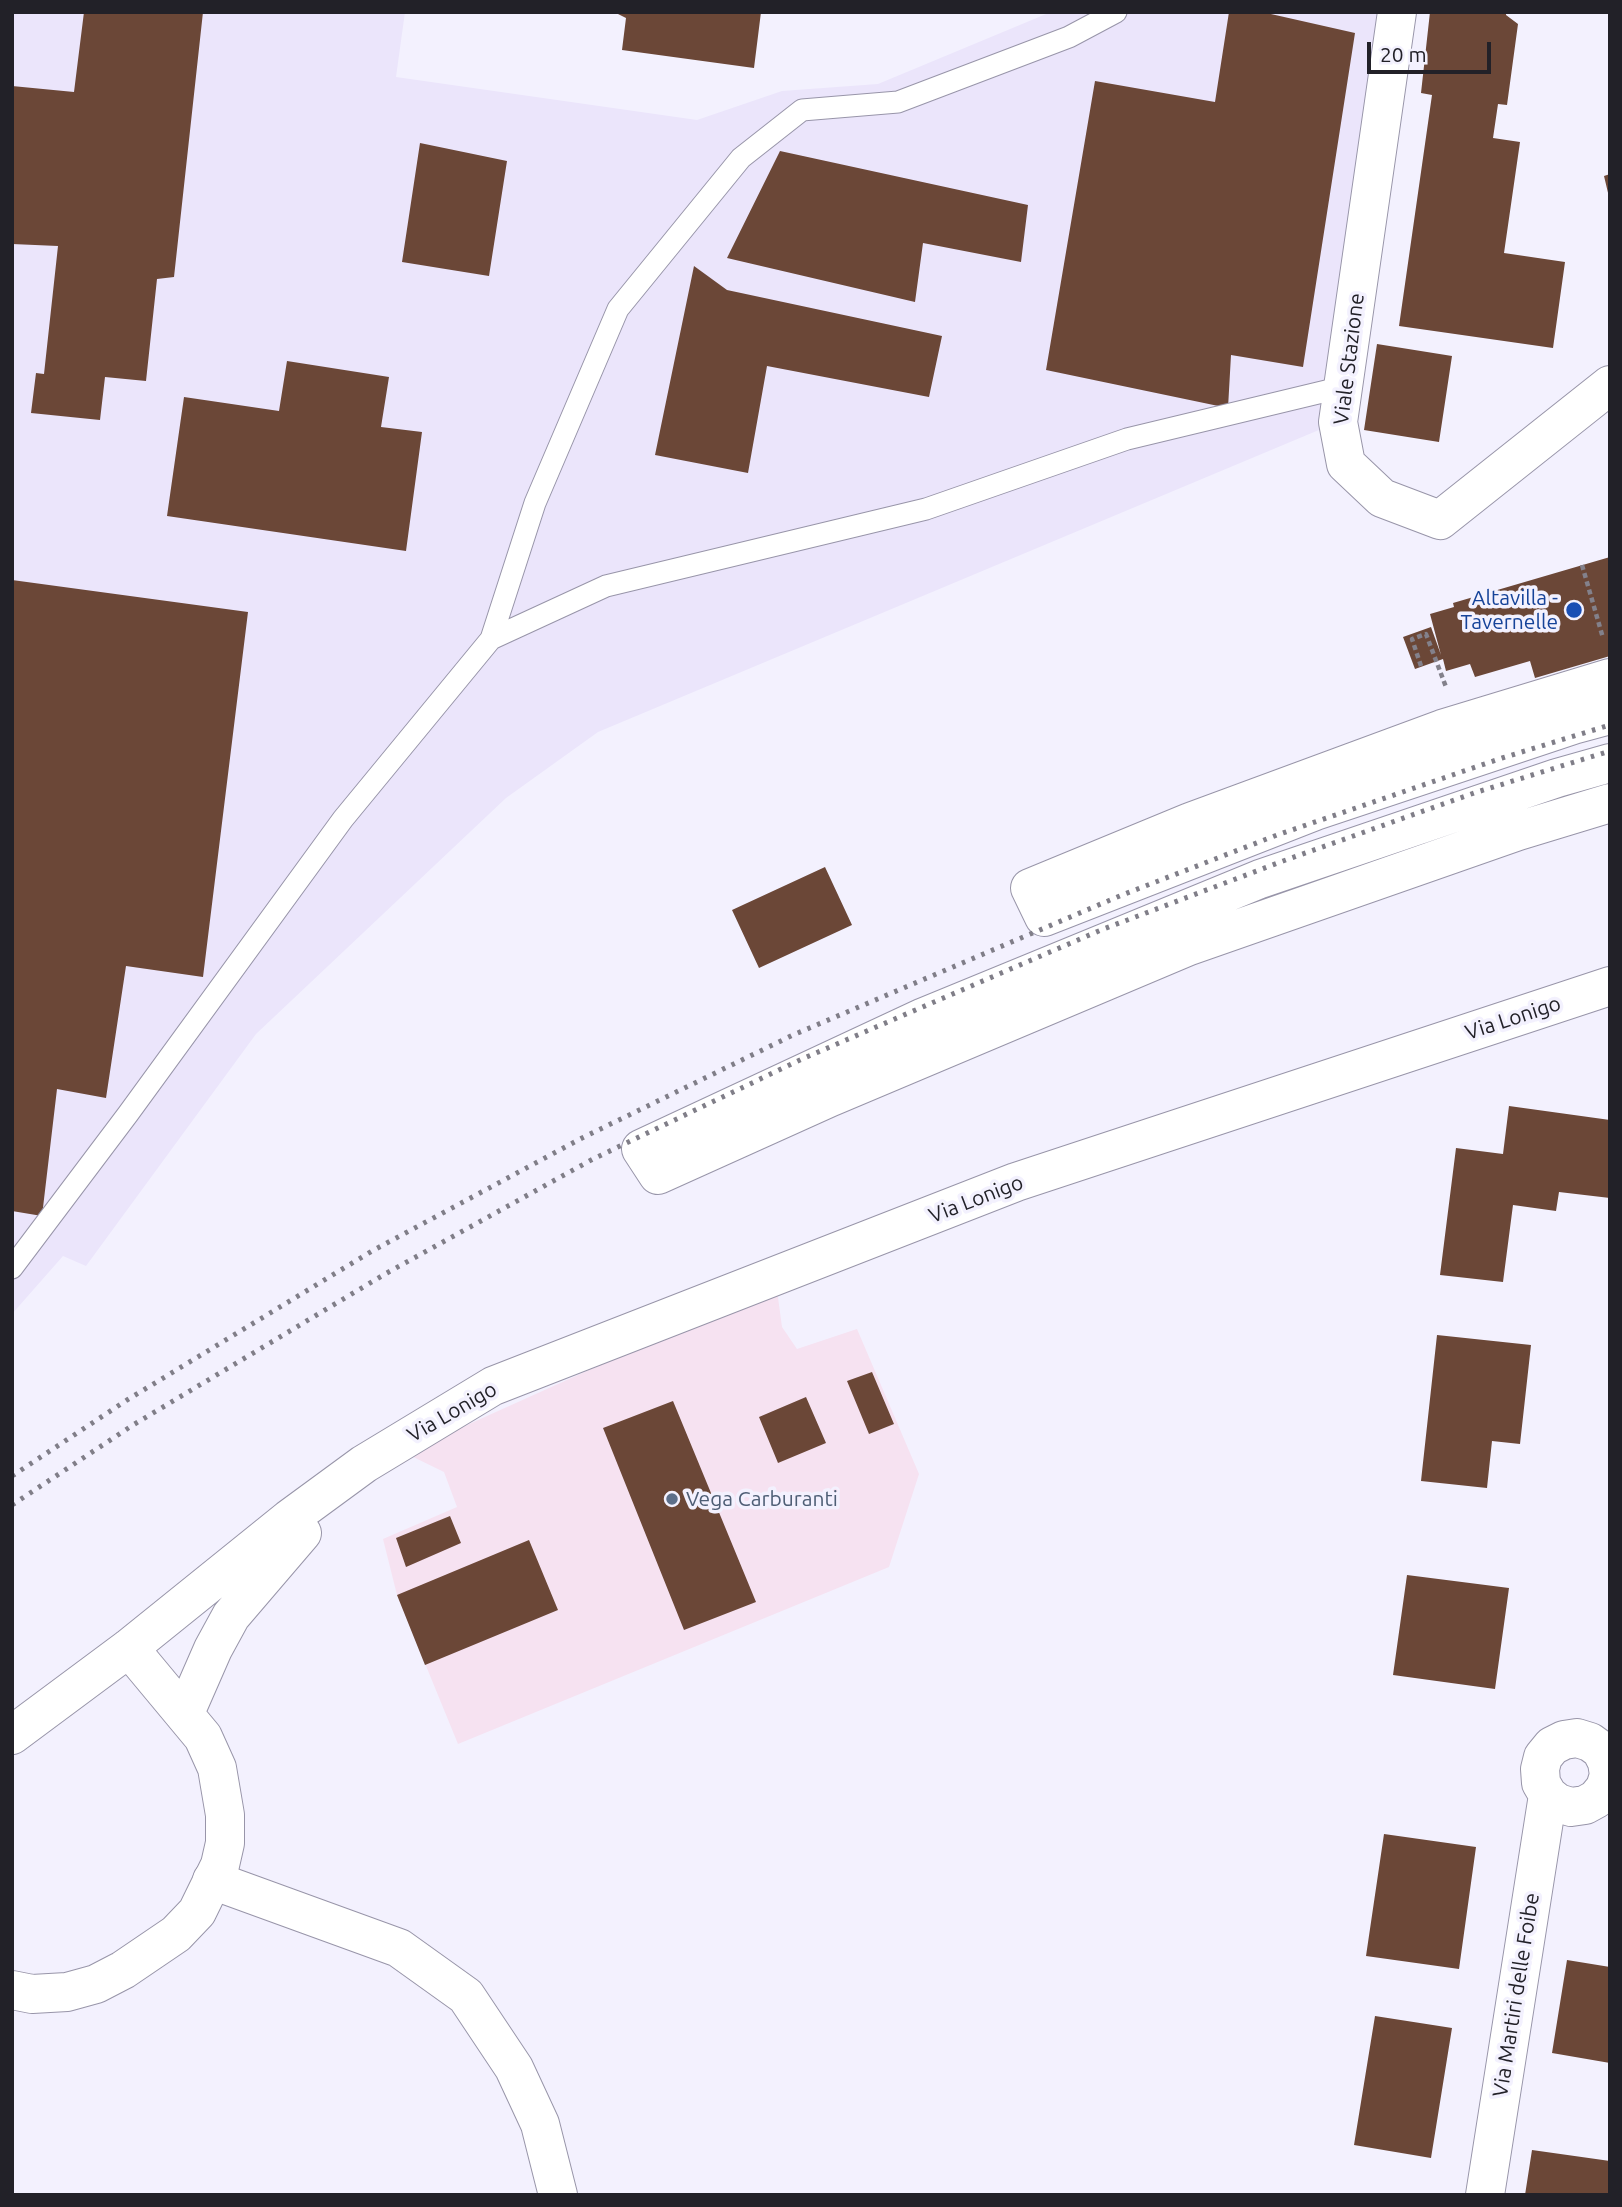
<!DOCTYPE html>
<style>
body{margin:0}
#map{position:relative;width:1622px;height:2207px;overflow:hidden;background:#f3f1fe;font-family:Ubuntu,sans-serif}
canvas{display:block}
.frame{position:absolute;inset:0;border:14px solid #222128;pointer-events:none}
.scale{position:absolute;left:1367px;top:42px;width:124px;height:32px;box-sizing:border-box;border:4px solid #222128;border-top:0;padding-left:9px;font-size:21px;line-height:24px;white-space:nowrap;color:#222128;-webkit-text-stroke:5px #f3f1fe;paint-order:stroke}
</style>
<div id="map">
<canvas width="1622" height="2207"></canvas>
<div class="frame"></div>
<div class="scale">20 m</div>
</div>
<script>
const ctx = document.querySelector('canvas').getContext('2d');
ctx.lineJoin = 'round';
function fillPath(path, color) { ctx.fillStyle = color; ctx.fill(path, 'evenodd'); }
const toPath = rows => new Path2D(rows.map(r => 'M' + r).join(''));
function trace(path, color, width, dash) { ctx.strokeStyle = color; ctx.lineWidth = width; ctx.lineCap = dash ? 'butt' : 'round'; ctx.setLineDash(dash || []); ctx.stroke(path); }
function write(font, color, halo, rows, align = 'center') {
  ctx.font = font + ' Ubuntu,sans-serif'; ctx.lineWidth = 7; ctx.setLineDash([]); ctx.textBaseline = 'middle'; ctx.strokeStyle = halo; ctx.fillStyle = color; for (const [text, x, y, turn = 0] of rows) {
    ctx.save(); ctx.translate(x, y); ctx.rotate((+turn || 0) * Math.PI / 180); ctx.textAlign = isNaN(turn) ? turn : align; if (halo) ctx.strokeText(text, 0, 0); ctx.fillText(text, 0, 0); ctx.restore();
  }
}
const commercial = toPath([
 [777,1290,782,1327,797,1349,857,1329,919,1474,889,1567,458,1744,397,1595,383,1539,457,1507,444,1472,405,1453,589,1370]
]);
const industrial = toPath([
 [12,12,405,12,396,77,697,120,782,91,878,84,1051,12,1378,12,1338,422,598,732,506,798,256,1034,86,1266,63,1256,12,1314]
]);
const building = toPath([
 [84,12,203,12,174,277,157,279,146,381,105,377,100,420,31,413,36,373,44,374,58,246,12,244,12,86,74,92],
 [614,12,761,12,754,68,622,50,626,18],
 [1229,12,1262,12,1355,33,1303,367,1231,355,1228,408,1046,370,1095,81,1215,102],
 [1430,12,1506,12,1506,15,1518,24,1507,105,1498,104,1493,138,1520,142,1504,253,1565,262,1553,348,1399,326,1432,95,1421,93],
 [420,143,507,161,489,276,402,262],
 [780,151,1028,205,1021,262,923,243,915,302,727,258],
 [1610,174,1610,197,1609,197,1604,176],
 [694,266,727,290,942,336,929,397,767,366,748,473,655,455],
 [1377,344,1452,356,1439,442,1364,430],
 [287,361,389,377,381,427,422,432,406,551,167,516,184,397,279,411],
 [1610,557,1610,656,1535,678,1530,661,1475,677,1470,664,1446,671,1443,659,1415,669,1403,637,1431,627,1441,655,1430,614,1454,607,1453,603],
 [12,580,248,612,203,977,126,966,106,1098,57,1089,42,1216,12,1211],
 [825,867,852,925,759,968,732,910],
 [1509,1106,1610,1120,1610,1198,1559,1192,1556,1211,1513,1205,1503,1282,1440,1275,1456,1148,1503,1154],
 [1437,1335,1531,1345,1520,1444,1492,1441,1487,1488,1421,1481],
 [872,1372,894,1424,869,1434,847,1381],
 [806,1397,826,1443,778,1463,759,1417],
 [673,1401,756,1602,684,1630,603,1428],
 [450,1516,461,1543,406,1567,396,1538],
 [529,1540,558,1610,425,1665,397,1595],
 [1407,1575,1509,1588,1495,1689,1393,1675],
 [1384,1834,1476,1847,1459,1969,1366,1956],
 [1567,1960,1610,1967,1610,2063,1552,2053],
 [1375,2016,1452,2028,1431,2158,1354,2145],
 [1532,2150,1610,2161,1610,2195,1525,2195]
]);
const path = toPath([
 [1582,565,1603,638],
 [1421,666,1412,639,1426,634,1446,687]
]);
const lane = toPath([
 [491,639,535,503,618,309,741,158,802,110,898,102,1069,37,1116,12],
 [12,1268,128,1114,343,819,491,639,606,586,926,509,1127,439,1343,387]
]);
const street = toPath([
 [1397,12,1338,422,1346,464,1382,498,1440,520,1610,385],
 [1610,678,1442,729,1190,822,1030,888,1044,917,1315,811,1573,725,1610,715],
 [1610,763,1557,778,1260,879,924,1017,641,1149,658,1175,831,1097,1189,946,1518,831,1610,803],
 [1485,2195,1548,1795,1541,1783,1540,1769,1543,1757,1552,1746,1564,1740,1577,1738,1590,1742,1601,1750,1607,1762,1609,1775,1605,1788,1596,1799,1585,1805,1571,1807,1558,1803,1548,1795]
]);
const secondary = toPath([
 [212,1880,399,1948,466,1996,514,2068,540,2124,558,2195]
]);
const primary = toPath([
 [185,1713,213,1649,231,1616,302,1533],
 [12,1735,129,1648,289,1519,364,1464,493,1386,1016,1182,1610,986],
 [12,1990,32,1994,67,1992,96,1984,123,1970,176,1934,197,1912,220,1865,225,1843,225,1815,217,1768,203,1737,129,1648]
]);
const rail = toPath([
 [12,1476,127,1400,372,1251,582,1138,793,1035,1122,895,1277,835,1502,758,1610,725],
 [12,1505,133,1425,385,1274,593,1159,802,1059,1101,930,1283,861,1474,793,1610,751]
]);
const markers = [
 [1574,610,9,"#1a4fb4"],
 [672,1499,7,"#5c6f8a"]
];
const streetNames = [
 ["Viale Stazione",1349,359,-83],
 ["Via Lonigo",1513,1018,-18],
 ["Via Lonigo",976,1199,-21],
 ["Via Lonigo",452,1412,-30],
 ["Via Martiri delle Foibe",1516,1995,-81]
];
const transitNames = [
 ["Altavilla -",1558,598],
 ["Tavernelle",1558,622]
];
const serviceNames = [
 ["Vega Carburanti",686,1499]
];
fillPath(commercial, '#f6e2f1');
fillPath(industrial, '#ebe5fb');
fillPath(building, '#6b4737');
trace(lane, '#9895a9', 23);
trace(street, '#9895a9', 40);
trace(secondary, '#9895a9', 40);
trace(primary, '#9895a9', 40);
trace(path, '#83818b', 4.5, [5, 3.5]);
trace(lane, '#fff', 21);
trace(street, '#fff', 38);
trace(secondary, '#fff', 38);
trace(primary, '#fff', 38);
trace(rail, '#807e88', 5, [3.5, 7]);
for (const [x, y, r, color] of markers) { const dot = new Path2D(); dot.arc(x, y, r, 0, 2 * Math.PI); ctx.fillStyle = color; ctx.fill(dot); trace(dot, '#f3f1fe', 2.5); }
write('21px', '#222128', '#f3f1fe', streetNames);
write('21px', '#164399', '#f3f1fe', transitNames, 'right');
write('21px', '#4e5e75', '#f3f1fe', serviceNames, 'left');
</script>
